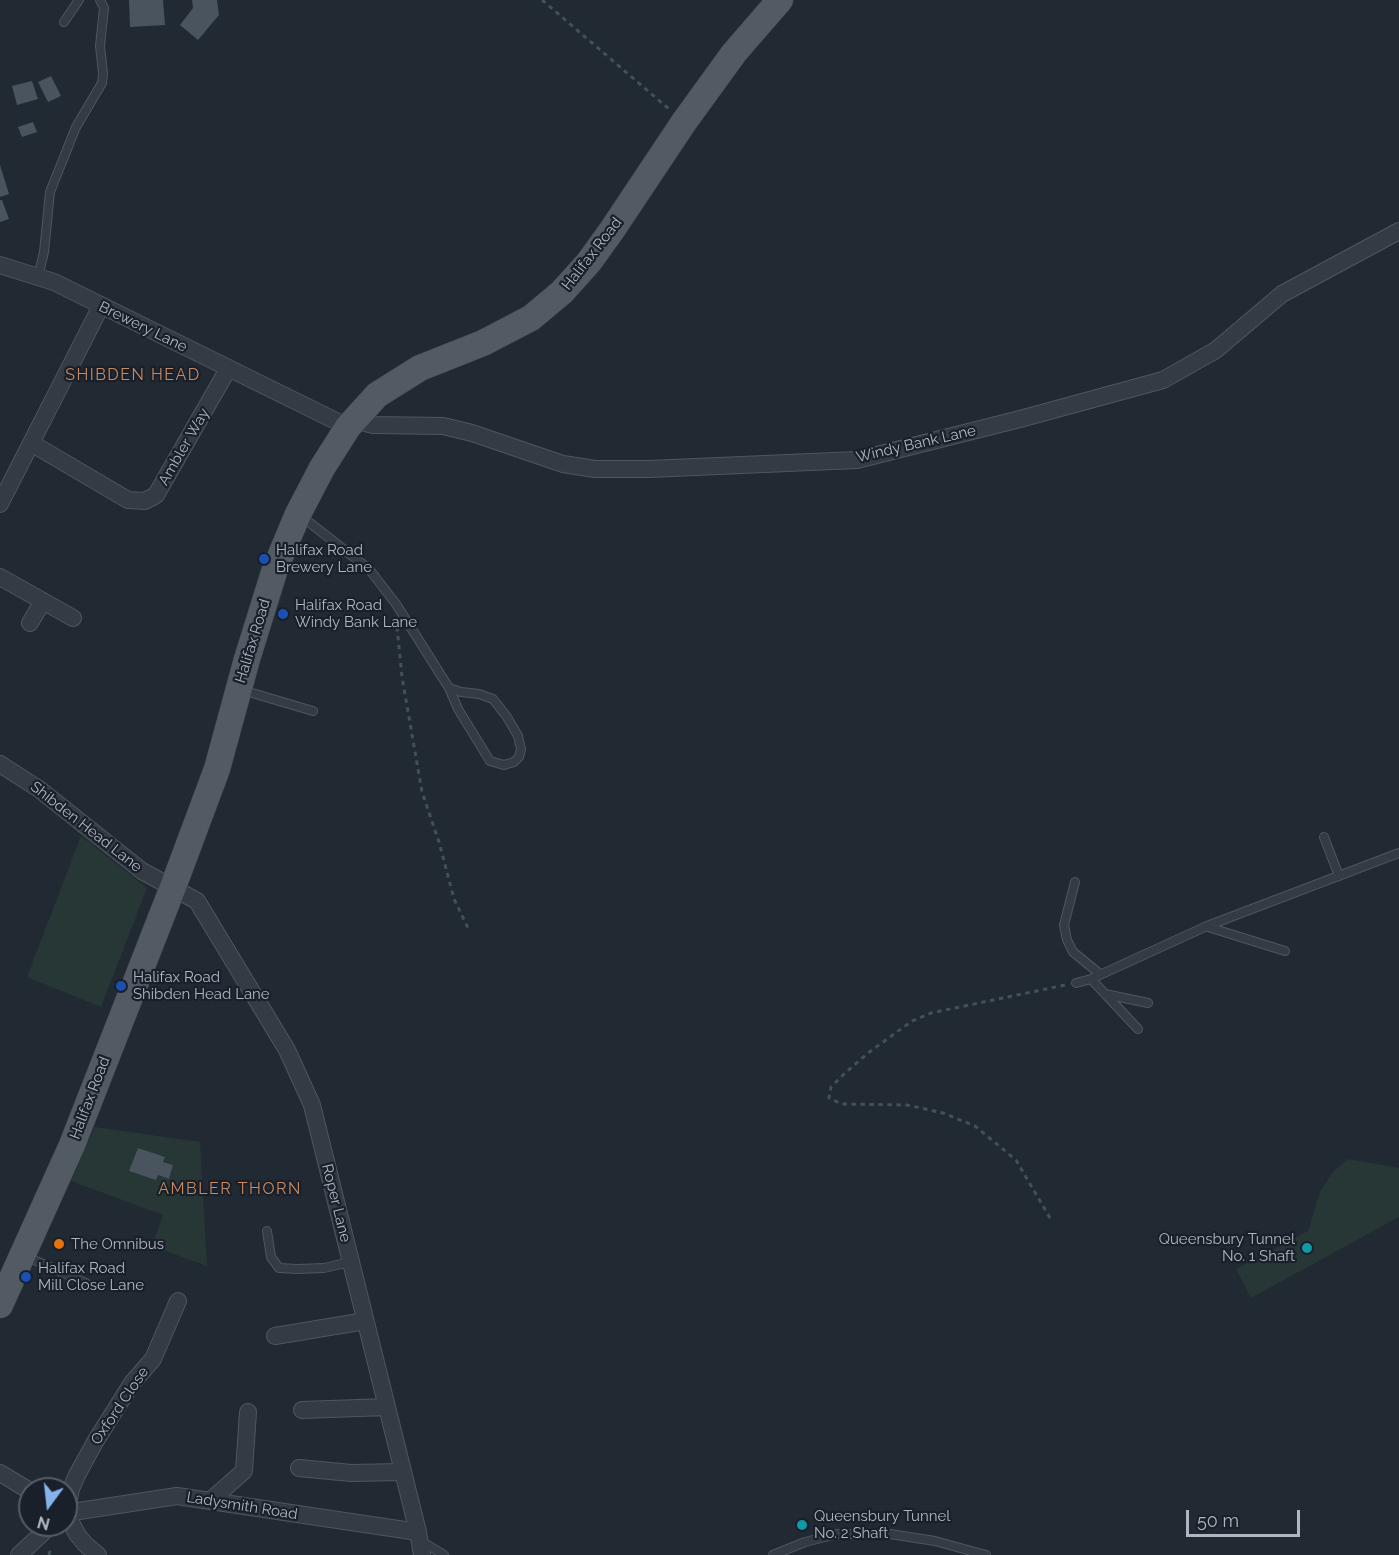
<!DOCTYPE html>
<style>
body{margin:0}
#map{position:relative;width:1399px;height:1555px;overflow:hidden;background:#212933;font-family:Raleway,sans-serif}
canvas{display:block}
.north{position:absolute;left:18px;top:1477px;width:60px;height:60px;box-sizing:border-box;background:#192029;border:2px solid #555c66;border-radius:50%;rotate:195deg;font-size:16px;font-weight:700;line-height:24px;text-align:center;color:#aeb6c1}
.north::after{content:'';display:block;margin:auto;width:21px;height:27px;background:#87b3ed;clip-path:polygon(50% 0,100% 100%,50% 72%,0 100%)}
.scale{position:absolute;left:1186px;top:1510px;width:114px;height:27px;box-sizing:border-box;border:3px solid #aeb6c1;border-top:0;padding-left:8px;font-size:18px;line-height:21px;white-space:nowrap;color:#aeb6c1;-webkit-text-stroke:4px #192029;paint-order:stroke}
</style>
<div id="map">
<canvas width="1399" height="1555"></canvas>
<div class="north">N</div>
<div class="scale">50 m</div>
</div>
<script>
const ctx = document.querySelector('canvas').getContext('2d');
ctx.lineJoin = 'round';
function fillPath(path, color) { ctx.fillStyle = color; ctx.fill(path, 'evenodd'); }
const toPath = rows => new Path2D(rows.map(r => 'M' + r).join(''));
function trace(path, color, width, dash) { ctx.strokeStyle = color; ctx.lineWidth = width; ctx.lineCap = dash ? 'butt' : 'round'; ctx.setLineDash(dash || []); ctx.stroke(path); }
function write(font, color, halo, rows, align = 'center') {
  ctx.font = font + ' Raleway,sans-serif'; ctx.lineWidth = 4.5; ctx.setLineDash([]); ctx.textBaseline = 'middle'; ctx.strokeStyle = halo; ctx.fillStyle = color; for (const [text, x, y, turn = 0] of rows) {
    ctx.save(); ctx.translate(x, y); ctx.rotate((+turn || 0) * Math.PI / 180); ctx.textAlign = isNaN(turn) ? turn : align; if (halo) ctx.strokeText(text, 0, 0); ctx.fillText(text, 0, 0); ctx.restore();
  }
}
const green = toPath([
 [81,836,147,888,101,1007,27,977],
 [95,1127,200,1142,207,1266,152,1246,163,1215,71,1181],
 [138,1148,164,1157,163,1162,173,1165,169,1179,158,1175,156,1180,130,1171],
 [1348,1159,1399,1168,1399,1217,1251,1298,1236,1269,1308,1231,1320,1192,1333,1172]
]);
const building = toPath([
 [129,0,163,0,165,25,130,27],
 [192,0,217,0,219,15,198,40,180,25,193,8],
 [51,76,61,96,48,102,38,82],
 [32,81,38,99,17,105,12,86],
 [33,122,37,132,22,137,18,127],
 [0,165,9,194,0,197],
 [0,200,2,200,9,219,0,222],
 [138,1148,165,1157,163,1162,173,1165,169,1179,158,1175,156,1180,129,1171]
]);
const path = toPath([
 [542,0,669,109],
 [397,627,402,677,422,792,439,842,454,899,468,928],
 [1050,1218,1016,1160,975,1126,943,1113,907,1105,842,1104,829,1098,831,1087,843,1075,868,1053,912,1021,931,1013,1065,985],
 [49,1555,51,1547]
]);
const service = toPath([
 [64,22,79,0],
 [38,277,44,252,50,192,76,127,102,83,103,73,100,46,104,8,100,0],
 [301,516,369,569,396,604,449,688,461,692,479,694,493,699,507,717,518,736,521,749,519,757,514,762,504,765,490,761,458,709,449,688],
 [242,690,313,711],
 [1324,837,1339,876],
 [1075,882,1064,925,1067,940,1073,952,1100,974],
 [1208,927,1285,951],
 [1091,979,1138,1029],
 [1076,983,1091,979,1207,926,1399,853],
 [1105,994,1148,1003],
 [267,1231,271,1257,279,1268,297,1269,324,1268,350,1262],
 [25,1256,86,1283],
 [421,1541,444,1555],
 [773,1555,805,1542,837,1534,890,1534,935,1541,986,1555]
]);
const minor = toPath([
 [0,265,54,282,348,427],
 [354,420,373,425,443,426,472,433,563,464,595,469,649,469,857,460,1020,419,1163,380,1216,350,1282,294,1399,231],
 [31,443,128,500,145,501,156,495,228,369],
 [0,504,101,306],
 [0,577,73,618],
 [30,623,43,601],
 [0,764,39,789,142,871,197,901,287,1050,312,1105,418,1532,422,1555],
 [275,1336,365,1321],
 [302,1410,387,1407],
 [299,1468,351,1473,403,1472],
 [0,1473,30,1491],
 [211,1500,244,1471,248,1412],
 [66,1513,177,1496,418,1532],
 [66,1513,71,1489,77,1475,95,1442,132,1383,153,1359,178,1301],
 [66,1513,77,1534,85,1544,98,1555],
 [19,1555,51,1525]
]);
const primary = toPath([
 [0,1305,72,1145,173,887,217,769,247,659,275,569,298,514,322,468,348,427,377,395,420,368,483,343,531,318,562,292,589,262,612,230,684,122,734,53,780,0]
]);
const markers = [
 [264,559,6,"#1a4fb4"],
 [283,614,6,"#1a4fb4"],
 [121,986,6,"#1a4fb4"],
 [59,1244,6,"#e8710a"],
 [1307,1248,6,"#0f9aa8"],
 [26,1277,6,"#1a4fb4"],
 [802,1525,6,"#0f9aa8"]
];
const streetNames = [
 ["Halifax Road",592,254,-52],
 ["Brewery Lane",143,327,26],
 ["Windy Bank Lane",916,444,-13],
 ["Ambler Way",184,447,-60],
 ["Halifax Road",253,641,-73],
 ["Shibden Head Lane",86,827,38],
 ["Halifax Road",90,1098,-69],
 ["Roper Lane",336,1203,76],
 ["Oxford Close",120,1406,-56],
 ["Ladysmith Road",242,1506,9]
];
const poiNames = [
 ["Halifax Road",276,550],
 ["Brewery Lane",276,567],
 ["Halifax Road",295,605],
 ["Windy Bank Lane",295,622],
 ["Halifax Road",133,977],
 ["Shibden Head Lane",133,994],
 ["Queensbury Tunnel",1295,1239,"right"],
 ["No. 1 Shaft",1295,1256,"right"],
 ["The Omnibus",71,1244],
 ["Halifax Road",38,1268],
 ["Mill Close Lane",38,1285],
 ["Queensbury Tunnel",814,1516],
 ["No. 2 Shaft",814,1533]
];
const neighbourhoodNames = [
 ["SHIBDEN HEAD",133,375],
 ["AMBLER THORN",230,1189]
];
fillPath(green, '#263736');
fillPath(building, '#49545f');
trace(service, '#4e565f', 10);
trace(minor, '#4e565f', 18);
trace(primary, '#3d444e', 27);
trace(path, '#425254', 3, [4.5, 4.5]);
trace(service, '#343b44', 8);
trace(minor, '#343b44', 16);
trace(primary, '#525a64', 26);
for (const [x, y, r, color] of markers) { const dot = new Path2D(); dot.arc(x, y, r, 0, 2 * Math.PI); ctx.fillStyle = color; ctx.fill(dot); trace(dot, '#192029', 2); }
write('15px', '#aeb6c1', '#192029', streetNames);
write('15px', '#aeb6c1', '#192029', poiNames, 'left');
ctx.letterSpacing = '1.5px';
write('16px', '#c88a62', '#192029', neighbourhoodNames);
ctx.letterSpacing = '0px';
</script>
